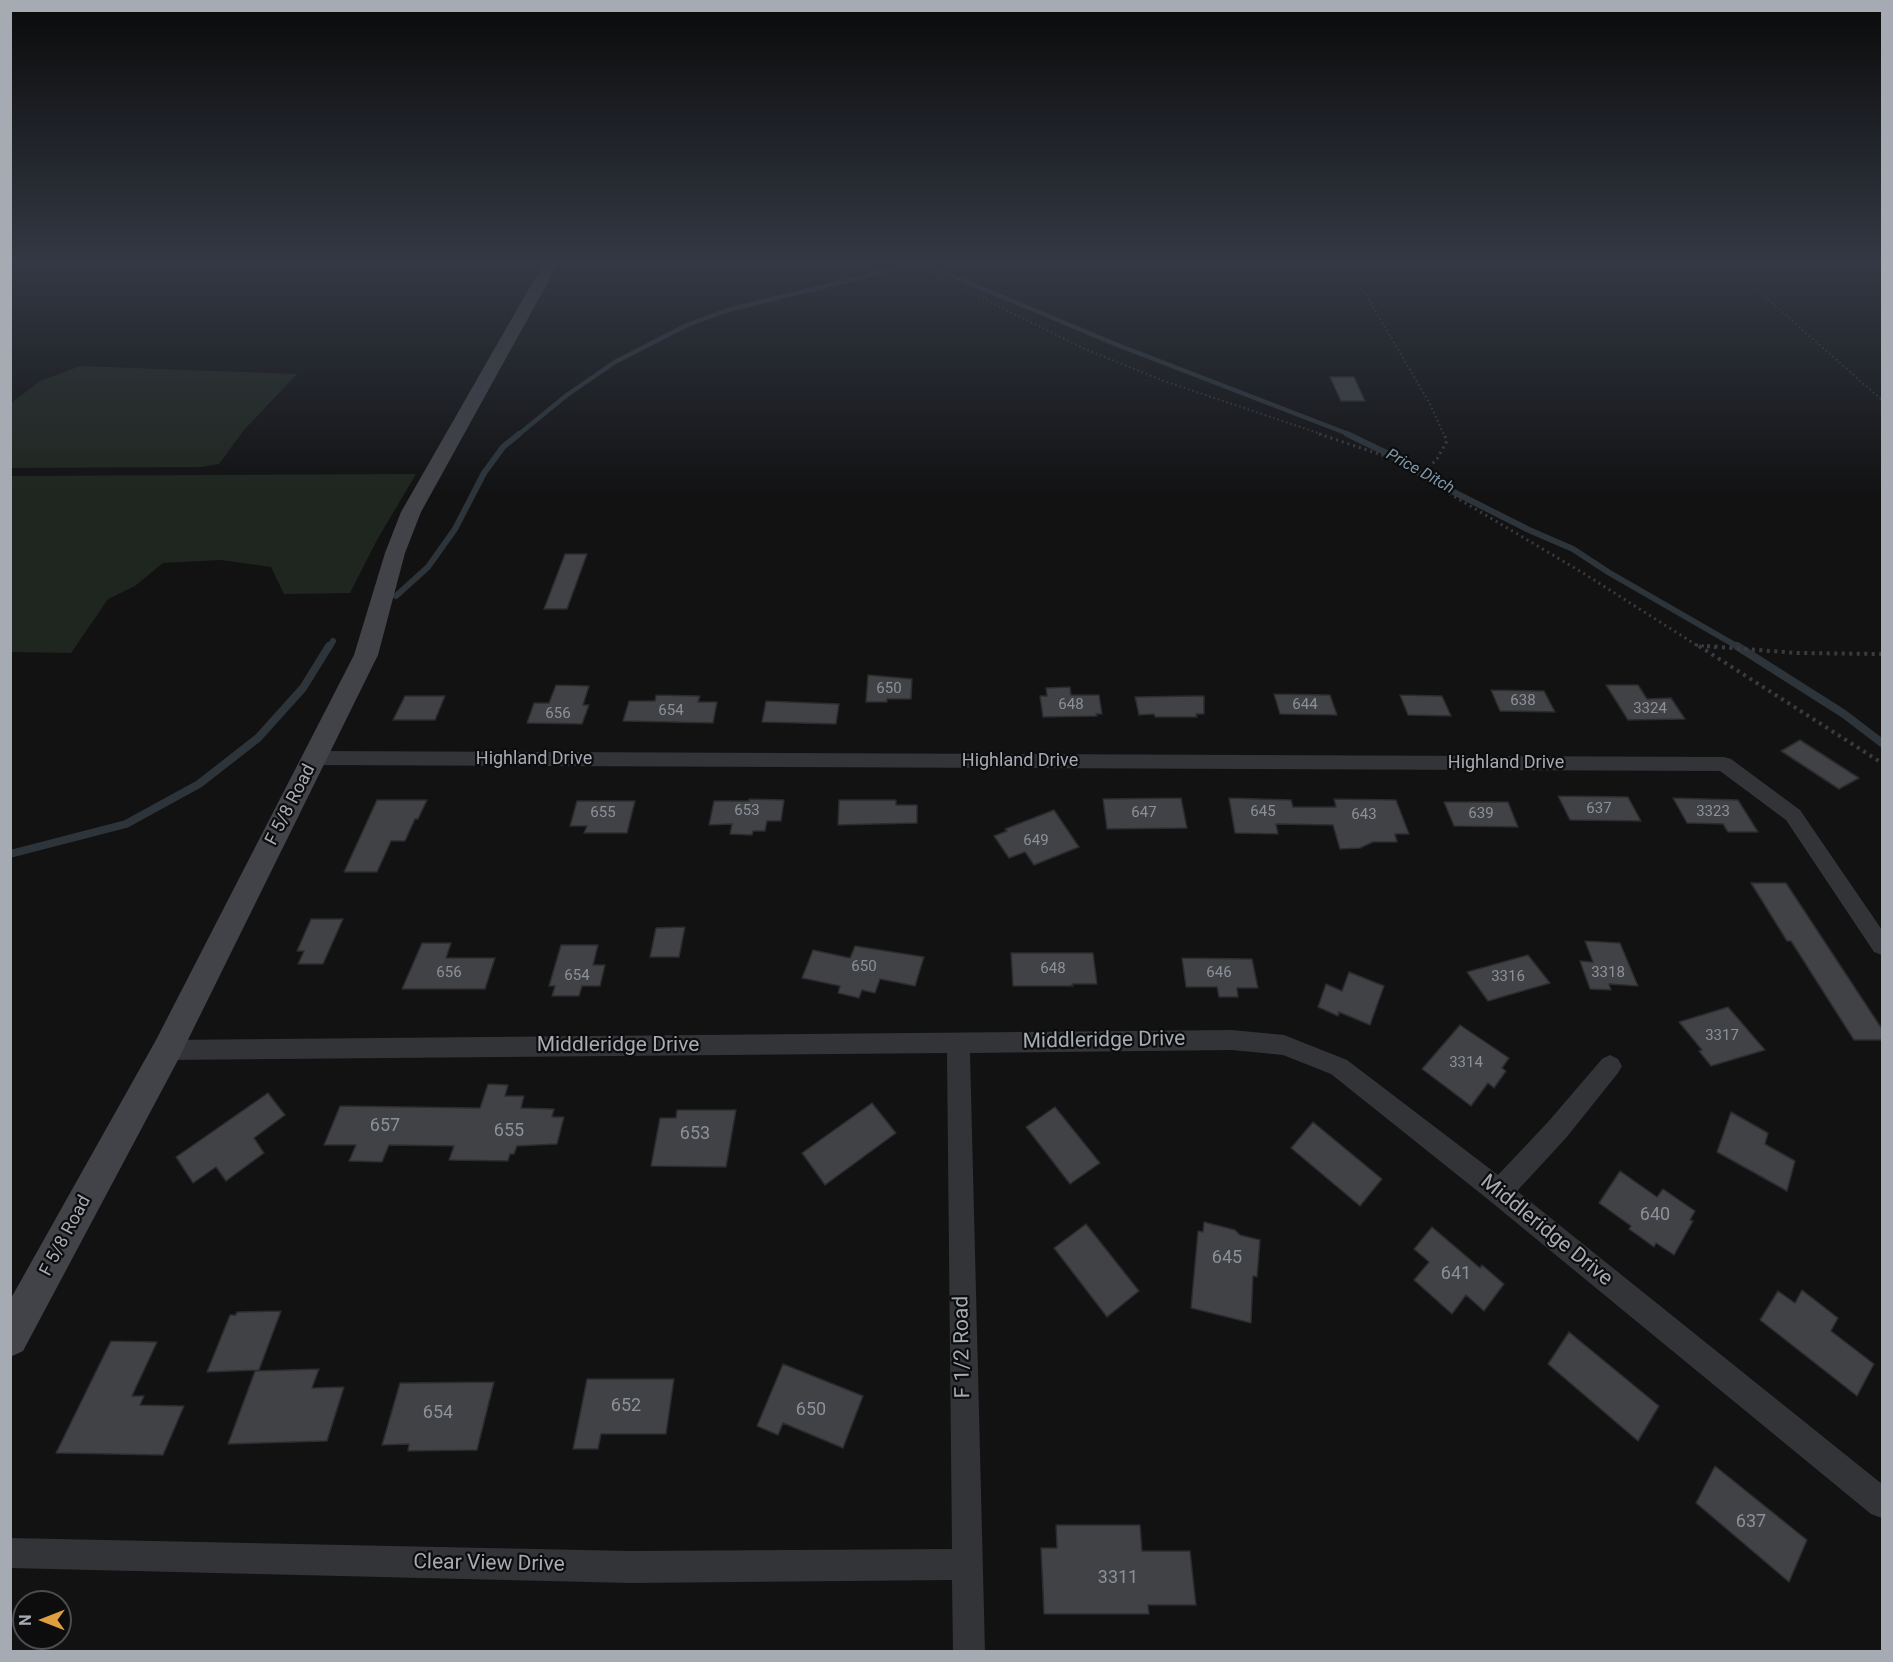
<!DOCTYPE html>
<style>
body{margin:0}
#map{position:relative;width:1893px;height:1662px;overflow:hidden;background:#121213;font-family:Roboto,sans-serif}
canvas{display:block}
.frame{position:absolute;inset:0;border:12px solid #a5aab3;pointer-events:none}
.north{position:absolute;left:12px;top:1590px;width:60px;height:60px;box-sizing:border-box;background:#0d0d0e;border:2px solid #4a4c50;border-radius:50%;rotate:270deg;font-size:16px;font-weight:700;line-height:24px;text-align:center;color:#a5aab3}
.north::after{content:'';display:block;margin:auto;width:21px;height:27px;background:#df9f3e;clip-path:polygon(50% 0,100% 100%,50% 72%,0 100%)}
</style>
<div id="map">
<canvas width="1893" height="1662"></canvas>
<div class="frame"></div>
<div class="north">N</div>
</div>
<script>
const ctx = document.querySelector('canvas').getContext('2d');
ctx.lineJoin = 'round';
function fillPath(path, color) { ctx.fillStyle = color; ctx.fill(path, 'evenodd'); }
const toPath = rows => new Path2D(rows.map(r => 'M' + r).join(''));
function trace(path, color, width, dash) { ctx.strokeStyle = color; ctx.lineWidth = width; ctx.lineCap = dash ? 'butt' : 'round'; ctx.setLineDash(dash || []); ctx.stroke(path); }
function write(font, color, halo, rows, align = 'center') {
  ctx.font = font + ' Roboto,sans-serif'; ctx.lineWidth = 4.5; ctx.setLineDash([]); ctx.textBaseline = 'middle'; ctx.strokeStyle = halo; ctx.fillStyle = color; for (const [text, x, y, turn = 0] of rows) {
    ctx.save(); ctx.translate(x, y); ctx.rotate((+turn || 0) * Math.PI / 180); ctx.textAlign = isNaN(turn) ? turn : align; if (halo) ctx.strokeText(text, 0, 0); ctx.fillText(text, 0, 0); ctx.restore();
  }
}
const green = toPath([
 [80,366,297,374,244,430,219,464,201,467,11,468,11,403,40,381],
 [416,474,377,540,350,593,284,594,271,567,221,560,163,563,135,586,108,599,71,653,11,652,11,476]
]);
const streamFar2 = toPath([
 [924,264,1115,344,1351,435],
 [518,435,567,395,615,362,687,325,728,310,898,268]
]);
const streamFar1 = toPath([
 [1347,434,1399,459,1426,478,1529,530,1573,549,1608,572,1740,648],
 [396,596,428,567,455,529,484,473,503,447,519,434],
 [329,648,333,641]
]);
const stream = toPath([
 [1737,646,1844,714,1882,743],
 [10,854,126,824,199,784,258,738,303,688,329,646]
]);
const building = toPath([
 [1330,377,1354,377,1365,401,1341,401,1330,377],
 [565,554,587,554,567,609,544,609,565,554],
 [868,675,912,679,911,699,887,699,887,702,866,702,868,675],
 [556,685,589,686,583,705,589,705,582,724,527,723,534,703,549,703,556,685],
 [1606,685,1638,685,1647,699,1671,698,1685,719,1628,720,1606,685],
 [1070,687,1071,695,1099,695,1102,714,1096,714,1097,716,1043,717,1040,696,1047,696,1046,688,1070,687],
 [1491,690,1544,691,1555,712,1500,711,1491,690],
 [1274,694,1330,695,1337,715,1280,714,1274,694],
 [656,695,700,696,698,702,717,702,713,723,623,721,629,701,655,701,656,695],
 [1400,695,1442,696,1451,716,1408,715,1400,695],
 [405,696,445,696,435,720,393,720,405,696],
 [1193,696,1204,696,1204,714,1196,714,1197,717,1155,717,1154,714,1139,715,1135,697,1193,696],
 [766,701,839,704,836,724,762,722,766,701],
 [1800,740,1859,778,1839,789,1781,751,1800,740],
 [1558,796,1628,797,1641,821,1570,820,1558,796],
 [1181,798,1187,828,1107,829,1103,799,1181,798],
 [1229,798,1291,800,1293,807,1336,807,1334,799,1396,800,1409,834,1395,834,1397,842,1373,842,1360,848,1340,849,1333,825,1276,824,1278,834,1235,833,1229,798],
 [1673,798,1738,800,1758,832,1728,832,1723,824,1687,823,1673,798],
 [749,799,784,800,781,821,767,821,765,831,753,831,752,835,730,834,732,824,709,825,714,801,749,801,749,799],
 [377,800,427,800,418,819,415,819,405,841,391,841,377,872,344,872,377,800],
 [839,800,896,800,896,805,917,805,917,823,838,825,839,800],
 [577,801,635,801,627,833,584,833,587,826,570,826,577,801],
 [1444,802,1508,802,1518,827,1454,826,1444,802],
 [1054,810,1079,847,1034,865,1025,852,1009,858,994,836,1007,831,1005,829,1054,810],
 [1751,883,1786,883,1882,1029,1882,1040,1854,1040,1791,941,1787,941,1751,883],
 [311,919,343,919,323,964,298,964,304,951,297,951,311,919],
 [685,927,679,957,650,957,656,928,685,927],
 [1585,941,1620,943,1638,986,1609,984,1611,990,1590,989,1580,961,1593,962,1585,941],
 [422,943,451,943,446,958,495,958,485,989,402,989,422,943],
 [561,945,598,945,593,965,605,965,600,986,582,986,579,996,552,996,555,986,549,986,561,945],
 [855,946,924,957,915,986,880,979,875,993,862,990,859,998,838,993,840,986,802,978,813,950,850,958,855,946],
 [1011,953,1093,953,1097,984,1072,984,1073,986,1013,986,1011,953],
 [1528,955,1550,983,1488,1001,1467,972,1528,955],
 [1182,958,1252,959,1258,988,1237,988,1238,997,1219,997,1217,987,1186,987,1182,958],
 [1349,972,1384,986,1370,1025,1339,1012,1338,1016,1318,1007,1326,984,1342,991,1349,972],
 [1728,1007,1765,1050,1711,1066,1699,1051,1702,1050,1679,1022,1728,1007],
 [1460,1025,1509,1058,1502,1068,1506,1071,1494,1088,1488,1083,1471,1106,1422,1069,1460,1025],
 [488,1084,508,1085,505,1096,524,1096,521,1108,554,1109,552,1117,564,1117,557,1144,517,1146,514,1154,510,1154,508,1161,449,1160,454,1146,389,1145,382,1162,349,1161,356,1145,324,1145,340,1106,480,1108,488,1084],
 [268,1093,285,1115,254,1138,264,1153,226,1181,216,1167,193,1183,176,1157,268,1093],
 [872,1103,896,1133,825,1185,802,1153,872,1103],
 [1055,1107,1100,1163,1070,1184,1026,1127,1055,1107],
 [677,1110,736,1110,726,1167,651,1166,660,1118,676,1118,677,1110],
 [1731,1112,1768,1133,1765,1144,1795,1161,1787,1191,1717,1152,1731,1112],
 [1313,1122,1382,1179,1360,1206,1291,1148,1313,1122],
 [1620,1171,1657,1197,1663,1189,1695,1211,1690,1220,1693,1221,1674,1255,1656,1243,1654,1247,1629,1229,1631,1226,1599,1203,1620,1171],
 [1204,1222,1235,1230,1240,1235,1260,1240,1257,1277,1253,1276,1251,1323,1191,1308,1198,1231,1203,1232,1204,1222],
 [1086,1224,1139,1291,1107,1317,1054,1248,1086,1224],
 [1432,1227,1480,1268,1482,1265,1504,1284,1484,1311,1466,1295,1452,1314,1414,1280,1429,1262,1414,1249,1432,1227],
 [1802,1290,1838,1318,1831,1331,1874,1364,1857,1396,1760,1320,1778,1291,1795,1303,1802,1290],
 [281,1311,259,1370,207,1372,230,1315,236,1315,237,1312,281,1311],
 [1569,1332,1659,1406,1638,1441,1548,1364,1569,1332],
 [111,1341,157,1342,132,1396,144,1396,140,1405,184,1406,163,1455,56,1453,111,1341],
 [783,1364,863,1396,843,1448,783,1423,778,1435,757,1426,783,1364],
 [319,1369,312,1388,344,1387,327,1441,228,1444,255,1371,319,1369],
 [587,1379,674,1379,666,1434,601,1434,598,1449,573,1449,587,1379],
 [494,1382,477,1450,408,1451,409,1444,382,1445,400,1383,494,1382],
 [1715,1466,1807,1540,1789,1582,1696,1503,1715,1466],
 [1056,1525,1140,1525,1142,1551,1190,1551,1196,1605,1148,1605,1149,1614,1044,1614,1041,1548,1057,1548,1056,1525]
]);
const pathFar2 = toPath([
 [914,264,1085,349,1164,381,1324,435],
 [1348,264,1430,404,1444,435],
 [1728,264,1882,400]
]);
const pathFar1 = toPath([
 [1319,434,1388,457,1583,573,1701,648],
 [1420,476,1437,459,1447,441,1444,434],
 [1696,645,1718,648]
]);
const path = toPath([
 [1699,646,1882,763],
 [1707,646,1797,653,1882,654]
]);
const street = toPath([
 [315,751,1724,757,1731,759,1800,810,1882,930,1882,955,1874,952,1786,820,1720,771,315,765,309,763,306,758,309,753,315,751],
 [1232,1030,1284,1035,1347,1060,1498,1175,1548,1122,1602,1059,1610,1055,1618,1059,1622,1066,1618,1073,1566,1138,1517,1191,1882,1484,1882,1518,1871,1514,1490,1201,1331,1074,1283,1055,1232,1050,970,1053,985,1652,953,1652,952,1580,630,1583,10,1568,10,1538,630,1551,952,1549,947,1053,167,1060,159,1057,156,1050,159,1043,167,1040,1232,1030]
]);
const secondary = toPath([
 [543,264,558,264,421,512,405,553,378,655,178,1060,23,1351,10,1357,10,1300,156,1040,354,655,385,553,401,512,543,264]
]);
const numberNames = [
 ["650",889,689],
 ["638",1523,701],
 ["648",1071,705],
 ["644",1305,705],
 ["3324",1650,709],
 ["654",671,711],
 ["656",558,714],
 ["637",1599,809],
 ["653",747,811],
 ["645",1263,812],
 ["3323",1713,812],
 ["655",603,813],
 ["647",1144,813],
 ["639",1481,814],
 ["643",1364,815],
 ["649",1036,841],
 ["650",864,967],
 ["648",1053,969],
 ["656",449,973],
 ["646",1219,973],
 ["3318",1608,973],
 ["654",577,976],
 ["3316",1508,977],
 ["3317",1722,1036],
 ["3314",1466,1063]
];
const farWaternames = [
 ["Price Ditch",1420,472,29]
];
const streetNames = [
 ["Highland Drive",534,759],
 ["Highland Drive",1020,761],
 ["Highland Drive",1506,763],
 ["F 5/8 Road",291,805,-63],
 ["F 5/8 Road",66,1236,-62]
];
const nearNumbernames = [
 ["657",385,1126],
 ["655",509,1131],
 ["653",695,1134],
 ["640",1655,1215],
 ["645",1227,1258],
 ["641",1456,1274],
 ["652",626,1406],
 ["650",811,1410],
 ["654",438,1413],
 ["637",1751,1522],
 ["3311",1118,1578]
];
const nearStreetnames = [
 ["Middleridge Drive",1104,1041,-1],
 ["Middleridge Drive",618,1046],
 ["Middleridge Drive",1546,1231,39],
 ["F 1/2 Road",963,1347,-91],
 ["Clear View Drive",489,1564,1]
];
fillPath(green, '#1f261f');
trace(streamFar2, '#2d353b', 4.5);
trace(streamFar1, '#2d353b', 6);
trace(stream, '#2d353b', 8);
fillPath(building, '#414246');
trace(building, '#2c2c2f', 1.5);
trace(pathFar2, '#3a3b3f', 2, [1.5, 3]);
trace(pathFar1, '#3a3b3f', 3, [2, 4]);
trace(path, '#3a3b3f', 4, [3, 4.5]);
fillPath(street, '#333438');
fillPath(secondary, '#424348');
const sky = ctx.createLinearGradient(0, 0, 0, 497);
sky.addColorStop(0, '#0a0a0a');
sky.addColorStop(0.53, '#333944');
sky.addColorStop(1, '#33394400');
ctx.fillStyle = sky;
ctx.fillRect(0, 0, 1893, 497);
write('15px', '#8c9098', null, numberNames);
write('italic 16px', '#7f99ab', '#0d0d0e', farWaternames);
write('18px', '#a5aab3', '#0d0d0e', streetNames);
write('18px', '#8c9098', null, nearNumbernames);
write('21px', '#a5aab3', '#0d0d0e', nearStreetnames);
</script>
